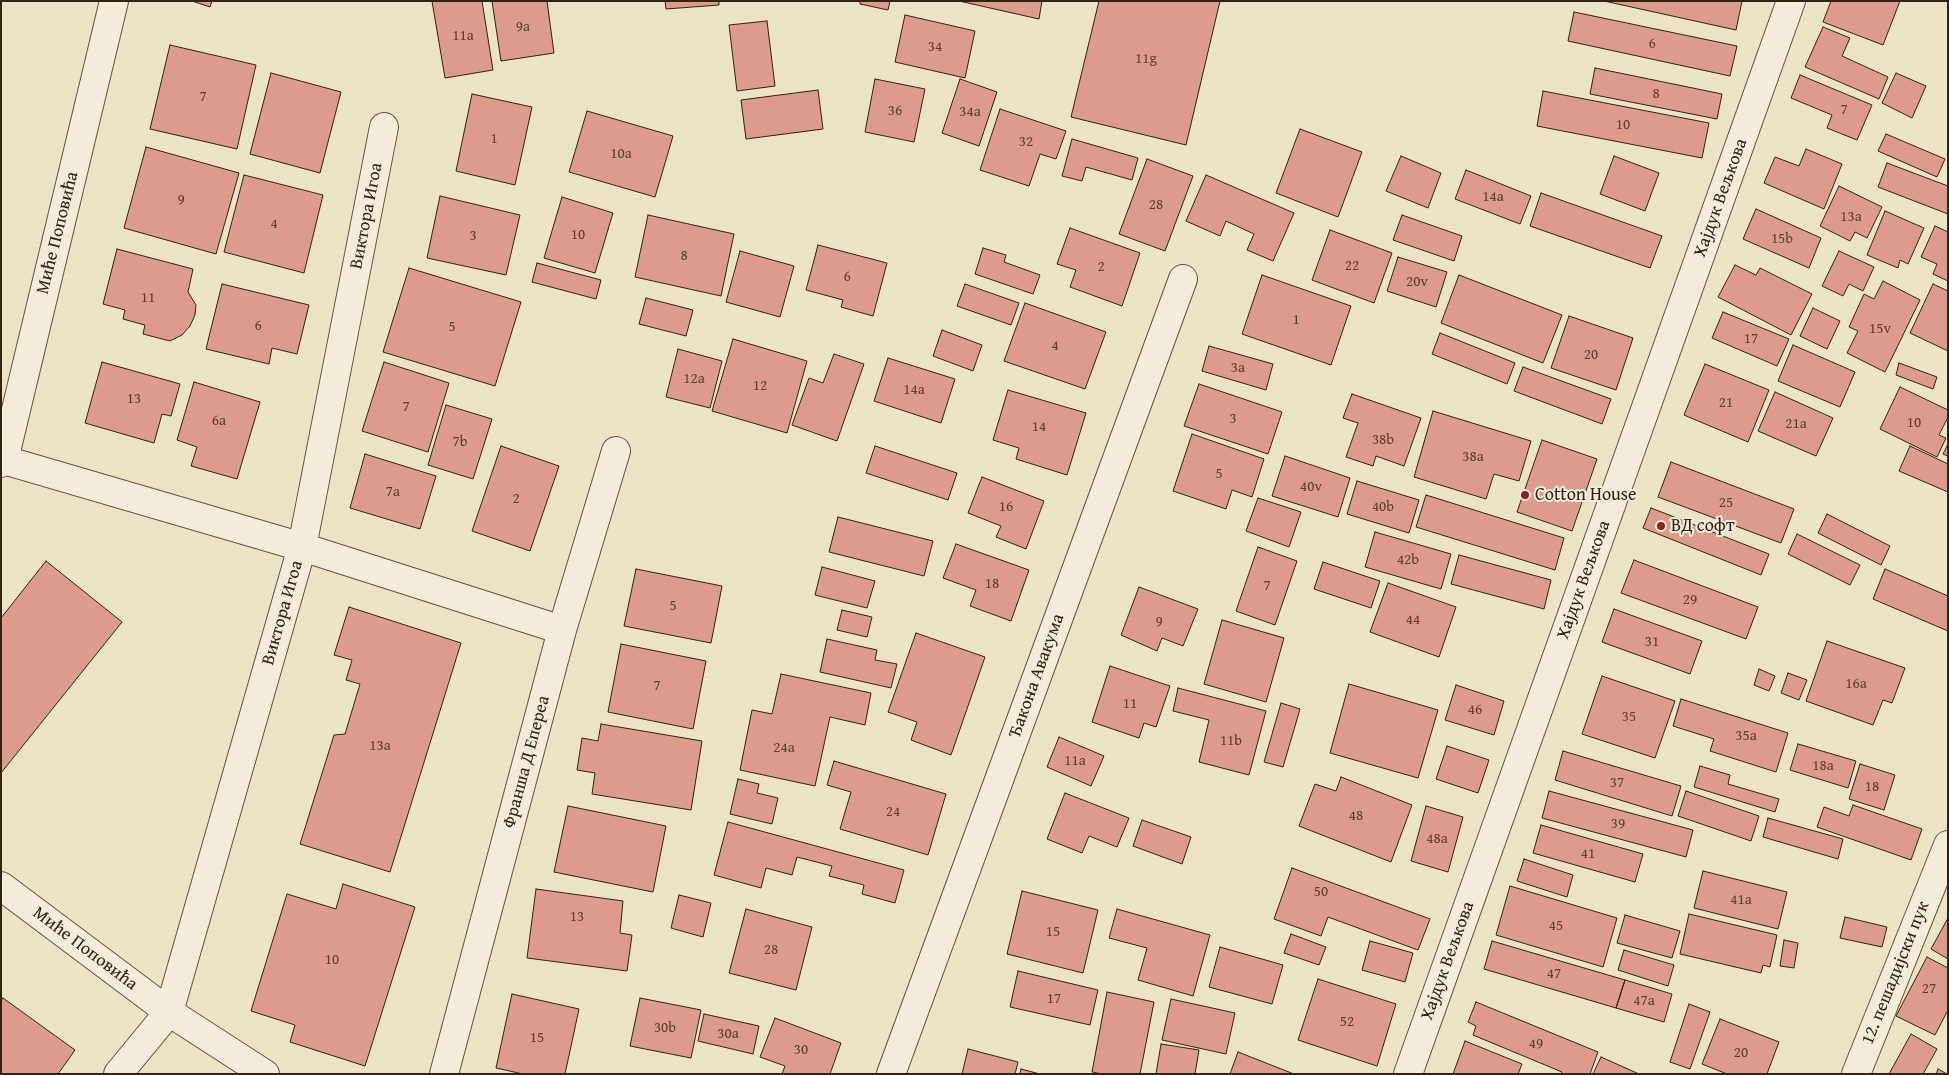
<!DOCTYPE html>
<meta charset="utf-8">
<style>
body{margin:0}
#map{position:relative;width:1949px;height:1075px;overflow:hidden;background:#ece2c6;font-family:"Gentium Book Plus",serif}
canvas{display:block}
.frame{position:absolute;inset:0;border:2px solid #322212;pointer-events:none}
</style>
<div id="map">
<canvas width="1949" height="1075"></canvas>
<div class="frame"></div>
</div>
<script>
const ctx = document.querySelector('canvas').getContext('2d');
ctx.lineJoin = 'round';
function fillPath(path, color) { ctx.fillStyle = color; ctx.fill(path, 'evenodd'); }
const toPath = rows => new Path2D(rows.map(r => 'M' + r).join(''));
function trace(path, color, width, dash) { ctx.strokeStyle = color; ctx.lineWidth = width; ctx.lineCap = dash ? 'butt' : 'round'; ctx.setLineDash(dash || []); ctx.stroke(path); }
function write(font, color, halo, rows, align = 'center') {
  ctx.font = font + ' "Gentium Book Plus",serif'; ctx.lineWidth = 4; ctx.setLineDash([]); ctx.textBaseline = 'middle'; ctx.strokeStyle = halo; ctx.fillStyle = color; for (const [text, x, y, turn = 0] of rows) {
    ctx.save(); ctx.translate(x, y); ctx.rotate((+turn || 0) * Math.PI / 180); ctx.textAlign = isNaN(turn) ? turn : align; if (halo) ctx.strokeText(text, 0, 0); ctx.fillText(text, 0, 0); ctx.restore();
  }
}
const building = toPath([
 [192,1,212,1,210,7,192,1],
 [432,1,482,1,493,70,445,78,432,1],
 [492,1,547,1,554,53,501,61,492,1],
 [665,1,719,1,719,5,666,9,665,1],
 [860,1,890,1,888,10,860,4,860,1],
 [959,1,1042,1,1039,19,959,1],
 [1099,1,1220,1,1186,145,1071,117,1099,1],
 [1604,1,1742,1,1736,30,1604,1],
 [1900,1,1883,45,1823,22,1831,1,1900,1],
 [1574,12,1737,46,1730,76,1568,41,1574,12],
 [905,15,975,31,965,78,895,62,905,15],
 [767,21,775,86,737,91,729,25,767,21],
 [1823,27,1850,38,1842,56,1888,77,1879,99,1805,67,1823,27],
 [170,45,256,65,237,149,150,129,170,45],
 [1595,68,1722,94,1717,119,1590,94,1595,68],
 [271,73,341,92,320,173,250,154,271,73],
 [1896,73,1926,86,1912,118,1882,103,1896,73],
 [1800,75,1872,105,1857,140,1827,128,1832,115,1791,98,1800,75],
 [875,79,925,89,914,142,865,132,875,79],
 [960,79,997,92,979,146,942,133,960,79],
 [818,90,823,129,746,139,741,100,818,90],
 [1543,91,1709,123,1702,158,1537,126,1543,91],
 [472,94,532,107,515,185,456,171,472,94],
 [1000,109,1066,131,1056,159,1040,154,1029,186,980,170,1000,109],
 [587,111,673,136,655,197,569,172,587,111],
 [1300,129,1362,152,1338,217,1276,193,1300,129],
 [1886,134,1945,159,1937,177,1878,151,1886,134],
 [1072,139,1138,158,1132,180,1086,167,1082,181,1062,176,1072,139],
 [146,147,239,173,216,254,124,228,146,147],
 [1806,149,1842,164,1824,209,1764,183,1775,157,1799,166,1806,149],
 [1401,156,1441,173,1428,208,1386,191,1401,156],
 [1614,156,1659,173,1645,211,1600,194,1614,156],
 [1147,159,1193,176,1165,251,1119,234,1147,159],
 [1887,163,1948,186,1948,214,1878,187,1887,163],
 [1466,170,1531,196,1520,224,1455,199,1466,170],
 [244,175,323,195,304,273,224,252,244,175],
 [1206,175,1294,213,1273,261,1247,250,1254,234,1226,221,1220,236,1186,221,1206,175],
 [1839,186,1882,207,1867,238,1855,232,1850,241,1820,226,1839,186],
 [1541,193,1662,236,1650,268,1530,226,1541,193],
 [440,196,520,215,506,275,427,258,440,196],
 [562,197,613,213,595,273,544,258,562,197],
 [1756,209,1821,238,1809,268,1743,239,1756,209],
 [1885,211,1924,228,1908,264,1900,260,1898,268,1867,255,1885,211],
 [648,215,734,234,721,296,635,277,648,215],
 [1402,215,1462,236,1454,261,1393,240,1402,215],
 [1935,226,1948,232,1948,281,1933,274,1937,264,1921,257,1935,226],
 [1070,228,1140,253,1122,306,1070,287,1076,270,1057,264,1070,228],
 [1330,230,1392,253,1374,303,1312,280,1330,230],
 [818,245,887,263,873,316,841,307,843,300,806,290,818,245],
 [983,248,1006,255,1004,262,1040,275,1033,294,975,274,983,248],
 [117,249,193,269,188,292,196,305,195,315,190,326,182,335,170,341,143,334,145,325,123,319,125,310,103,304,117,249],
 [740,251,794,266,780,317,726,302,740,251],
 [1839,251,1874,267,1863,291,1849,284,1843,296,1822,286,1839,251],
 [1398,257,1447,272,1436,307,1387,291,1398,257],
 [537,263,601,280,596,299,532,282,537,263],
 [1735,265,1756,275,1760,268,1812,294,1791,335,1718,297,1735,265],
 [409,268,521,302,495,386,383,352,409,268],
 [1262,275,1351,306,1331,365,1242,334,1262,275],
 [1459,275,1562,315,1543,363,1441,323,1459,275],
 [1883,281,1920,300,1885,372,1847,353,1858,331,1849,327,1864,294,1874,299,1883,281],
 [222,284,309,305,297,354,272,348,269,364,206,349,222,284],
 [965,284,1019,303,1011,325,957,306,965,284],
 [1933,284,1948,291,1948,351,1910,333,1933,284],
 [646,298,693,310,686,336,639,324,646,298],
 [1025,303,1106,332,1085,389,1004,361,1025,303],
 [1813,308,1840,321,1827,349,1800,336,1813,308],
 [1723,312,1789,339,1777,366,1712,338,1723,312],
 [1569,316,1633,338,1616,390,1551,368,1569,316],
 [942,330,982,345,973,371,933,356,942,330],
 [1440,333,1515,363,1507,384,1432,354,1440,333],
 [733,339,807,361,787,433,712,411,733,339],
 [1793,345,1855,372,1840,407,1778,381,1793,345],
 [1209,346,1273,364,1266,390,1202,371,1209,346],
 [678,349,722,361,710,408,666,397,678,349],
 [834,354,864,364,837,441,792,425,809,378,823,383,834,354],
 [888,358,955,379,941,423,874,401,888,358],
 [102,362,180,384,171,416,162,414,154,443,85,423,102,362],
 [384,362,449,383,428,452,362,431,384,362],
 [1899,363,1937,377,1933,389,1896,375,1899,363],
 [1705,364,1769,390,1748,442,1684,415,1705,364],
 [1523,367,1611,399,1602,424,1514,391,1523,367],
 [194,382,260,402,237,479,191,466,197,447,177,440,194,382],
 [1199,384,1282,412,1268,454,1184,426,1199,384],
 [1900,387,1948,410,1948,417,1939,435,1946,438,1937,457,1880,429,1900,387],
 [1008,390,1086,413,1067,475,1016,459,1019,448,993,440,1008,390],
 [1775,392,1833,418,1816,456,1758,431,1775,392],
 [1352,394,1421,418,1404,466,1376,456,1373,466,1346,457,1358,423,1343,418,1352,394],
 [446,405,492,419,473,479,428,465,446,405],
 [1433,411,1531,441,1519,481,1494,474,1486,499,1414,477,1433,411],
 [1192,434,1264,459,1252,497,1232,490,1226,509,1173,491,1192,434],
 [1542,440,1597,459,1572,531,1517,512,1542,440],
 [1948,444,1948,456,1943,454,1948,444],
 [501,446,559,466,530,551,472,531,501,446],
 [875,446,957,473,948,500,866,473,875,446],
 [1910,446,1948,464,1948,492,1899,471,1910,446],
 [365,454,436,476,420,529,350,508,365,454],
 [1285,456,1350,478,1338,517,1272,496,1285,456],
 [1671,462,1794,509,1781,543,1658,497,1671,462],
 [982,477,1044,501,1026,549,996,537,1001,526,968,513,982,477],
 [1357,481,1419,500,1409,533,1347,514,1357,481],
 [1426,495,1564,538,1555,570,1416,527,1426,495],
 [1258,498,1301,512,1289,547,1246,531,1258,498],
 [1651,508,1769,554,1761,575,1643,528,1651,508],
 [1827,514,1890,546,1881,565,1818,533,1827,514],
 [838,517,933,541,924,576,829,552,838,517],
 [1375,532,1451,554,1441,589,1365,567,1375,532],
 [1797,534,1860,565,1850,585,1788,554,1797,534],
 [956,544,1029,570,1011,621,970,606,976,590,943,578,956,544],
 [1258,547,1297,561,1275,625,1236,611,1258,547],
 [1459,555,1551,580,1544,609,1451,584,1459,555],
 [1634,560,1758,607,1746,639,1621,593,1634,560],
 [46,561,122,622,1,773,1,618,46,561],
 [1323,562,1380,581,1371,608,1314,589,1323,562],
 [822,567,875,581,867,608,815,595,822,567],
 [636,569,722,586,711,643,624,626,636,569],
 [1885,569,1948,596,1948,631,1873,599,1885,569],
 [1388,583,1456,607,1439,657,1370,632,1388,583],
 [1139,587,1198,609,1183,646,1162,638,1157,651,1121,635,1139,587],
 [349,607,461,643,390,872,300,844,334,735,345,734,360,684,346,680,352,660,334,655,349,607],
 [1614,609,1702,641,1690,674,1602,642,1614,609],
 [842,610,872,617,867,637,837,630,842,610],
 [1222,620,1284,638,1266,702,1204,684,1222,620],
 [916,633,985,657,951,755,911,740,917,722,888,712,916,633],
 [827,639,877,650,875,660,897,664,891,688,820,672,827,639],
 [1827,641,1905,668,1892,703,1883,700,1873,725,1806,701,1827,641],
 [621,644,706,661,693,729,608,712,621,644],
 [1110,666,1170,686,1156,727,1144,723,1139,738,1092,722,1110,666],
 [1759,669,1775,676,1769,691,1754,685,1759,669],
 [1788,673,1807,680,1799,700,1781,693,1788,673],
 [781,674,871,693,865,725,830,717,815,786,740,770,752,710,772,714,781,674],
 [1602,676,1675,701,1655,758,1582,734,1602,676],
 [1349,684,1438,710,1418,778,1330,753,1349,684],
 [1456,685,1504,701,1494,735,1445,720,1456,685],
 [1178,688,1266,711,1249,775,1199,762,1209,720,1173,711,1178,688],
 [1681,699,1788,733,1776,772,1710,751,1714,739,1673,726,1681,699],
 [1281,703,1300,709,1283,767,1264,762,1281,703],
 [601,724,702,741,691,810,592,794,595,773,577,770,582,738,598,741,601,724],
 [1059,737,1104,756,1091,786,1047,767,1059,737],
 [1798,744,1856,761,1848,788,1790,770,1798,744],
 [1447,746,1489,760,1478,793,1436,779,1447,746],
 [1563,751,1681,786,1672,816,1555,780,1563,751],
 [834,761,946,794,928,855,840,829,851,792,827,785,834,761],
 [1860,764,1895,775,1884,810,1849,799,1860,764],
 [1700,766,1730,775,1728,784,1779,799,1775,812,1694,787,1700,766],
 [1341,777,1412,805,1391,862,1299,826,1315,784,1336,791,1341,777],
 [738,779,759,784,757,793,778,798,772,824,730,814,738,779],
 [1549,791,1693,830,1686,857,1542,818,1549,791],
 [1686,791,1759,816,1751,841,1678,816,1686,791],
 [1065,793,1129,818,1117,847,1089,836,1082,853,1047,839,1065,793],
 [1853,805,1922,829,1911,860,1817,827,1824,807,1849,816,1853,805],
 [568,806,666,826,653,892,554,872,568,806],
 [1426,806,1463,817,1448,872,1411,861,1426,806],
 [1768,818,1843,839,1838,859,1763,837,1768,818],
 [1142,820,1191,837,1182,864,1133,846,1142,820],
 [728,822,904,870,895,903,862,894,864,885,829,876,832,866,797,857,792,875,766,868,761,888,714,875,728,822],
 [1541,825,1643,854,1635,882,1533,853,1541,825],
 [1524,859,1573,875,1567,897,1517,881,1524,859],
 [1292,868,1430,919,1418,950,1328,917,1321,936,1274,919,1292,868],
 [1703,871,1787,892,1778,929,1694,908,1703,871],
 [343,884,415,907,365,1066,290,1042,295,1025,251,1011,287,894,336,909,343,884],
 [1510,886,1617,918,1603,967,1496,935,1510,886],
 [536,889,623,901,620,933,632,935,627,971,527,958,536,889],
 [1022,891,1098,910,1083,973,1007,954,1022,891],
 [679,895,711,903,703,937,671,928,679,895],
 [746,909,812,927,796,990,729,973,746,909],
 [1117,909,1210,935,1193,996,1138,980,1147,948,1109,938,1117,909],
 [1689,914,1777,935,1770,967,1763,965,1761,973,1680,954,1689,914],
 [1625,915,1680,931,1672,958,1617,943,1625,915],
 [1845,917,1887,927,1882,947,1840,938,1845,917],
 [1948,918,1948,959,1931,949,1948,918],
 [1291,934,1326,947,1319,965,1284,953,1291,934],
 [1784,940,1798,943,1794,968,1780,966,1784,940],
 [1370,941,1413,953,1405,982,1362,970,1370,941],
 [1492,941,1625,980,1616,1008,1484,969,1492,941],
 [1220,947,1283,965,1272,1004,1209,987,1220,947],
 [1624,950,1674,965,1668,986,1618,970,1624,950],
 [1927,957,1948,968,1948,1010,1935,1035,1896,1016,1927,957],
 [1018,971,1098,990,1090,1025,1010,1007,1018,971],
 [1318,979,1396,1004,1377,1066,1298,1040,1318,979],
 [1625,980,1672,994,1664,1022,1616,1008,1625,980],
 [1107,992,1154,1002,1140,1074,1102,1074,1092,1072,1107,992],
 [512,994,579,1009,565,1074,523,1074,496,1068,512,994],
 [3,998,75,1050,58,1074,1,1074,1,1001,3,998],
 [640,998,701,1010,691,1058,630,1046,640,998],
 [1171,999,1235,1013,1226,1054,1162,1040,1171,999],
 [1476,1002,1598,1052,1590,1074,1561,1074,1562,1072,1473,1035,1476,1026,1468,1022,1476,1002],
 [1689,1004,1710,1012,1690,1069,1670,1062,1689,1004],
 [704,1014,759,1026,753,1054,698,1041,704,1014],
 [775,1018,841,1043,830,1074,782,1074,785,1066,760,1057,775,1018],
 [1720,1019,1779,1042,1767,1074,1727,1074,1702,1064,1720,1019],
 [1911,1034,1937,1049,1923,1074,1889,1074,1911,1034],
 [1465,1041,1522,1064,1518,1074,1453,1074,1465,1041],
 [1161,1044,1199,1050,1195,1074,1156,1074,1161,1044],
 [968,1049,1018,1062,1015,1074,962,1074,968,1049],
 [1238,1052,1294,1074,1230,1074,1238,1052],
 [1601,1057,1639,1074,1593,1074,1601,1057],
 [1021,1069,1040,1074,1020,1074,1021,1069],
 [1938,1069,1947,1074,1936,1074,1938,1069]
]);
const minor = toPath([
 [4,460,302,547,562,630],
 [1,463,4,460,114,1],
 [1,886,169,1012,265,1074],
 [118,1074,169,1012,302,547,384,127],
 [444,1074,562,630,616,451],
 [891,1074,1183,279],
 [1408,1074,1791,1],
 [1856,1074,1948,845]
]);
const markers = [
 [1525,495,5,"#8f2418"],
 [1661,526,5,"#8f2418"]
];
const numberNames = [
 ["9a",523,27],
 ["11a",463,36],
 ["6",1652,44],
 ["34",935,47],
 ["11g",1146,59],
 ["8",1656,94],
 ["7",203,97],
 ["7",1844,110],
 ["36",895,111],
 ["34a",970,112],
 ["10",1623,125],
 ["1",494,139],
 ["32",1026,142],
 ["10a",621,154],
 ["14a",1493,197],
 ["9",181,200],
 ["28",1156,205],
 ["13a",1851,217],
 ["4",274,224],
 ["10",578,235],
 ["3",473,236],
 ["15b",1782,239],
 ["8",684,256],
 ["22",1352,266],
 ["2",1101,267],
 ["6",847,277],
 ["20v",1417,282],
 ["11",148,298],
 ["1",1296,320],
 ["6",258,326],
 ["5",452,327],
 ["15v",1880,329],
 ["17",1751,339],
 ["4",1055,346],
 ["20",1591,355],
 ["3a",1238,368],
 ["12a",694,379],
 ["12",760,386],
 ["14a",914,390],
 ["13",134,399],
 ["21",1726,403],
 ["7",406,407],
 ["3",1233,419],
 ["6a",219,421],
 ["10",1914,423],
 ["21a",1796,424],
 ["14",1039,427],
 ["38b",1383,440],
 ["7b",460,442],
 ["38a",1473,457],
 ["5",1219,474],
 ["40v",1311,487],
 ["7a",393,492],
 ["2",516,499],
 ["25",1726,503],
 ["16",1006,507],
 ["40b",1383,507],
 ["42b",1408,560],
 ["18",992,584],
 ["7",1267,586],
 ["29",1690,600],
 ["5",673,606],
 ["44",1413,620],
 ["9",1159,622],
 ["31",1652,642],
 ["16a",1856,684],
 ["7",657,686],
 ["11",1130,704],
 ["46",1475,710],
 ["35",1629,717],
 ["35a",1746,736],
 ["11b",1231,741],
 ["13a",380,746],
 ["24a",784,748],
 ["11a",1075,761],
 ["18a",1823,766],
 ["37",1617,783],
 ["18",1872,787],
 ["24",893,812],
 ["48",1356,816],
 ["39",1618,824],
 ["48a",1437,839],
 ["41",1588,854],
 ["50",1321,892],
 ["41a",1741,900],
 ["13",577,917],
 ["45",1556,926],
 ["15",1053,932],
 ["28",771,950],
 ["10",332,960],
 ["47",1554,974],
 ["27",1929,989],
 ["17",1054,999],
 ["47a",1644,1001],
 ["52",1347,1022],
 ["30b",665,1028],
 ["30a",728,1034],
 ["15",537,1038],
 ["49",1536,1044],
 ["30",801,1050],
 ["20",1741,1053]
];
const streetNames = [
 ["Хајдук Вељкова",1721,198,-70],
 ["Виктора Игоа",367,216,-79],
 ["Миће Поповића",58,233,-76],
 ["Хајдук Вељкова",1584,580,-70],
 ["Виктора Игоа",283,613,-74],
 ["Ђакона Авакума",1037,676,-70],
 ["Франша Д Епереа",527,762,-75],
 ["Миће Поповића",85,949,37],
 ["Хајдук Вељкова",1448,961,-70],
 ["12. пешадијски пук",1896,973,-68]
];
const poiNames = [
 ["Cotton House",1535,495],
 ["ВД софт",1671,526]
];
fillPath(building, '#dd9b8d');
trace(building, '#322212', 1);
trace(minor, '#60523f', 30);
trace(minor, '#f3ecda', 28);
for (const [x, y, r, color] of markers) { const dot = new Path2D(); dot.arc(x, y, r, 0, 2 * Math.PI); ctx.fillStyle = color; ctx.fill(dot); trace(dot, '#f3ecda', 2); }
write('15px', '#5d4031', null, numberNames);
write('18px', '#322212', '#f3ecda', streetNames);
write('18px', '#322212', '#f3ecda', poiNames, 'left');
</script>
